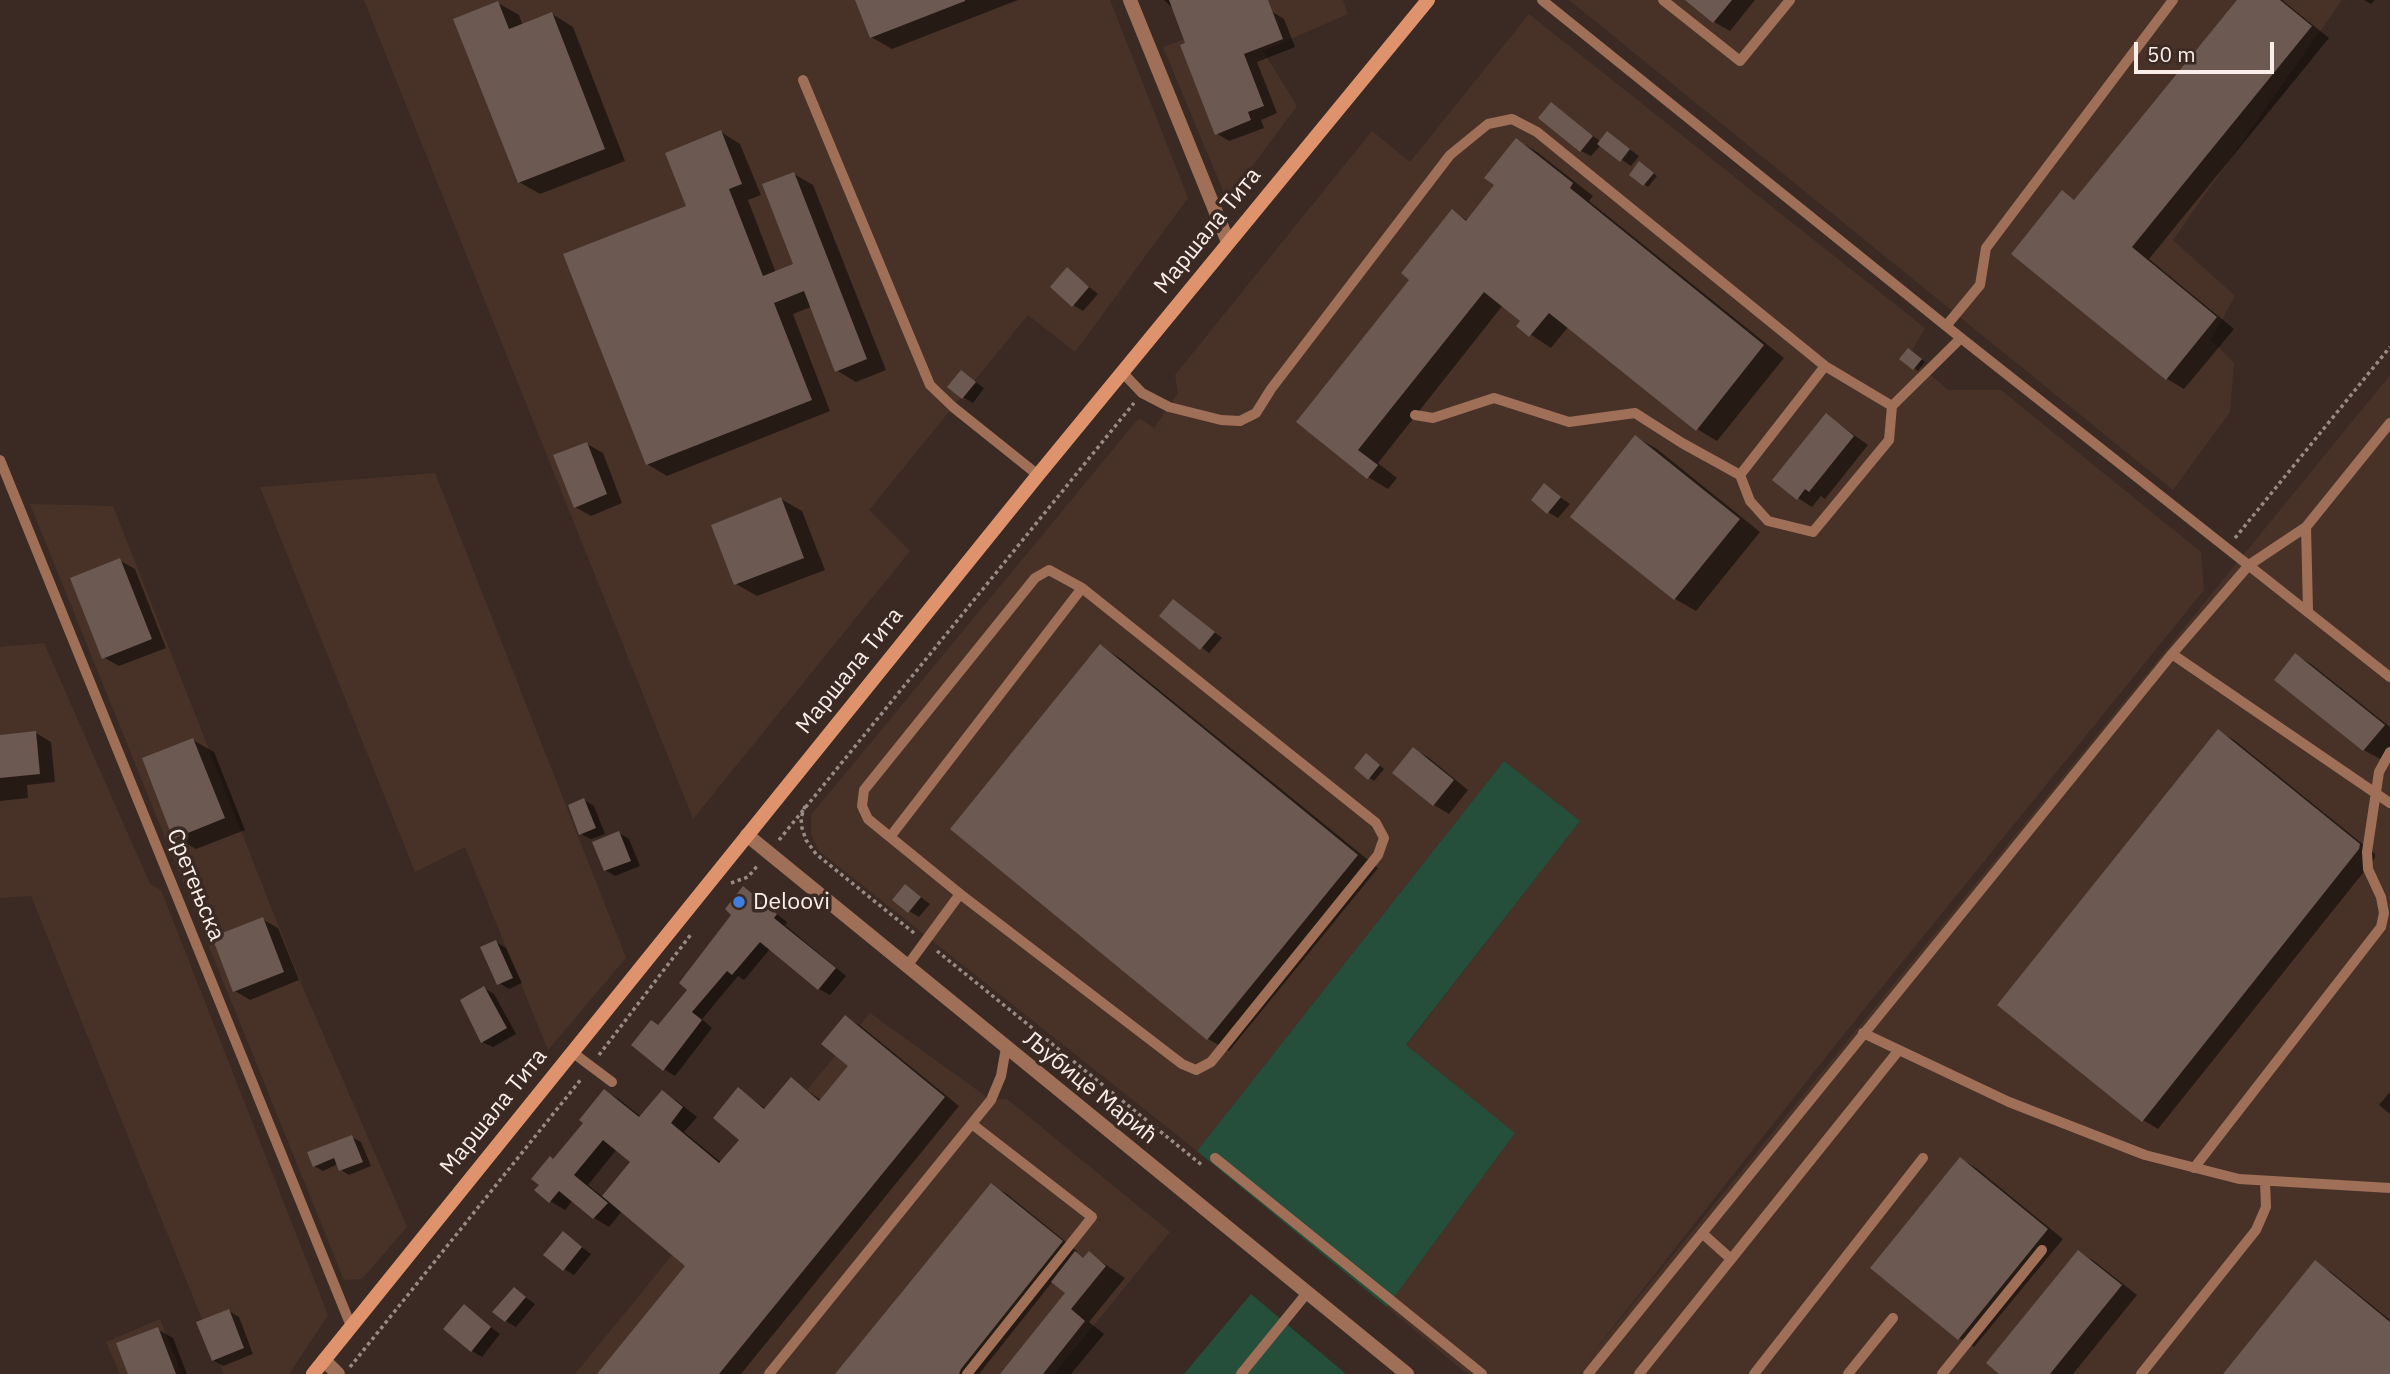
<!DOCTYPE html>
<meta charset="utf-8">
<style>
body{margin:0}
#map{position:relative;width:2390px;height:1374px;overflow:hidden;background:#3a2a23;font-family:"IBM Plex Sans",sans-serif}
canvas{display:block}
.scale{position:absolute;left:2134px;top:42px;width:140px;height:32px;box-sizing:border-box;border:4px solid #f9eee9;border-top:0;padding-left:9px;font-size:21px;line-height:24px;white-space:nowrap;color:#f9eee9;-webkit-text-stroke:5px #3a2a23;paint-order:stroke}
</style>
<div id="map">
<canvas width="2390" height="1374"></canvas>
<div class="scale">50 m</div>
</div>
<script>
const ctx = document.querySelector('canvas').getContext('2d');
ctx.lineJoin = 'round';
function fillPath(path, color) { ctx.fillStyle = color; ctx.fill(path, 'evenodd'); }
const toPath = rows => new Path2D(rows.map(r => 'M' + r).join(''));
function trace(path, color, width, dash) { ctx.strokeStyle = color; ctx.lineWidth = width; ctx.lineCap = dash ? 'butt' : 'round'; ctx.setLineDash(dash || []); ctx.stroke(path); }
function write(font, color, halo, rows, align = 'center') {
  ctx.font = font + ' "IBM Plex Sans",sans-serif'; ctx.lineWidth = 7; ctx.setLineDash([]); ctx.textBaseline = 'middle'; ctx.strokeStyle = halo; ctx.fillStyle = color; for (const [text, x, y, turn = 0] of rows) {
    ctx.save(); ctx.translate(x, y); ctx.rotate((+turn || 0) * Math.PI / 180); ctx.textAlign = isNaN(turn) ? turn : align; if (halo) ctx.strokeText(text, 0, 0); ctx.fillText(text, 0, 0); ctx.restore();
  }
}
const built = toPath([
 [364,0,1110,0,1188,198,1075,352,1028,315,869,510,910,551,693,819],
 [1268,0,1343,0,1348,14,1263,51,1297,106,1227,200,1163,47,1270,6],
 [1569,0,2342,0,2173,240,2235,296,2211,340,2234,363,2230,412,2173,490],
 [1529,14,1925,328,1909,356,1948,390,2001,390,2201,552,2204,590,1844,1034,1580,1369,2390,375,2390,1374,1467,1374,1387,1307,1515,1133,1406,1046,1579,822,1504,761,1197,1151,818,850,811,833,811,815,1139,418,1154,428,1178,393,1175,375,1372,131,1410,162],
 [435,473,626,958,548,1050,465,847,415,872,260,487],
 [30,504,113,506,303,988,407,1227,362,1279,344,1280],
 [44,643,150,884,161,890,328,1315,289,1374,224,1374,31,896,0,898,0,647],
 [870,1013,991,1100,1007,1099,1170,1232,1054,1374,575,1374],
 [160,1319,182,1374,120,1374,106,1342]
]);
const green = toPath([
 [1504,761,1580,821,1406,1045,1515,1133,1387,1307,1197,1151],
 [1251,1294,1346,1374,1184,1374]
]);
const shadow = toPath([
 [856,0,1018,0,892,49,871,37],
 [1164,0,1253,0,1284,19,1295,47,1257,62,1277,113,1261,120,1264,128,1229,141,1216,133,1173,8],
 [1688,0,1755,0,1730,31,1714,22],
 [2239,0,2282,0,2329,38,2149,259,2234,329,2184,389,2167,379,2062,193,2076,201],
 [2364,0,2375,0,2371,4],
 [498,3,519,15,523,26,552,14,573,27,625,161,540,194,519,182],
 [1552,104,1601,142,1607,133,1639,156,1631,166,1601,145,1591,156,1581,151,1541,118],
 [721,132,740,144,761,195,748,200,776,273,795,265,794,174,813,185,886,370,856,382,836,370,811,307,793,314,830,411,667,476,647,464,688,207],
 [1517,140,1537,152,1593,196,1589,201,1784,358,1717,441,1697,429,1569,326,1551,348,1518,326,1522,321,1503,305,1378,463,1397,478,1388,489,1368,477,1299,422,1412,280,1452,211,1468,221,1496,185],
 [1644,166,1657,176,1648,187,1631,175],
 [1068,270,1098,294,1083,311,1073,305],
 [1913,353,1925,362,1918,371,1914,368],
 [961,372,984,388,973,403,963,397],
 [1826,415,1868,445,1825,499,1821,496,1812,507,1798,498],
 [1636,437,1657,449,1760,532,1696,611,1675,599,1573,516],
 [587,444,603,453,622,503,591,516,575,507],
 [1544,486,1570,504,1558,518,1548,512],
 [781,499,802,511,825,570,757,596,736,584],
 [119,560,135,569,166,648,119,666,103,657],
 [1181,606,1222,638,1209,653,1161,616],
 [1101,646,1121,659,1378,868,1229,1051,1208,1039,952,829],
 [2296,655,2311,664,2390,727,2390,746,2380,759,2364,750,2276,679],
 [2218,731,2234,740,2375,854,2375,858,2158,1129,2143,1120],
 [36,733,51,742,55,782,27,785,28,798,0,801,0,737],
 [193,740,214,752,245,830,196,849,175,837],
 [1414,749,1429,758,1468,790,1449,814,1434,805],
 [1371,758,1384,769,1374,781,1356,768],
 [584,800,594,806,605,834,591,839,581,834],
 [619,833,629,839,640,866,615,876,605,870],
 [906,886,930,904,919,917,909,911],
 [744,889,787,922,785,925,846,976,830,995,819,989,770,949,744,980,738,976,702,1019,712,1028,675,1076,664,1069,659,1026,689,989,734,914],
 [262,919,278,928,299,980,250,1000,235,991],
 [496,942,506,948,522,983,509,989,499,983],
 [484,988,494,994,516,1034,493,1047,482,1042],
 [846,1018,861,1026,959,1106,741,1374,600,1374,688,1266,622,1211,609,1227,594,1218,573,1200,565,1210,550,1201,554,1161,586,1123,605,1091,620,1100,641,1117,662,1092,677,1101,697,1117,684,1132,722,1163,741,1140,739,1090,766,1109,791,1079,822,1101,850,1066],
 [617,1149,632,1162,603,1197,588,1185],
 [2390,1092,2390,1114,2379,1105],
 [352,1137,361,1142,371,1166,349,1175,341,1170,338,1164,323,1171,314,1166],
 [1961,1159,1976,1168,2063,1239,1974,1347,1959,1338],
 [991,1185,1007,1194,1077,1251,1075,1254,1085,1259,1089,1253,1125,1278,1089,1322,1104,1334,1071,1374,1002,1374,1068,1293,1053,1281,979,1374,837,1374],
 [563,1234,591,1254,574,1275,564,1269],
 [2079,1252,2094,1261,2137,1295,2073,1374,2002,1374],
 [2316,1263,2331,1272,2390,1320,2390,1374,2225,1374],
 [514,1289,535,1304,516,1327,506,1321],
 [464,1307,500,1334,482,1357,472,1351],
 [229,1311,239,1317,253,1354,223,1366,213,1360],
 [157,1329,173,1338,187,1374,130,1374]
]);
const building = toPath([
 [855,0,965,0,965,1,870,38],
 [1169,0,1268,0,1283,39,1244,54,1264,106,1248,112,1251,120,1215,135,1180,45,1185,43],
 [1685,0,1732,0,1713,23],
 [2237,0,2280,0,2312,26,2132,247,2217,317,2166,380,2011,254,2062,190,2074,200],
 [498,1,509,29,552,12,605,149,518,183,453,19],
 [1551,102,1593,136,1580,152,1538,118],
 [721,130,742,184,729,189,763,276,793,264,762,184,794,172,867,359,835,372,804,291,774,303,812,400,646,465,563,254,686,206,665,153],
 [1607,131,1630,149,1620,162,1597,144],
 [1516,138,1573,183,1570,188,1764,345,1696,431,1549,313,1529,337,1516,326,1520,321,1484,292,1358,450,1378,465,1367,479,1296,422,1409,280,1401,273,1452,209,1466,221,1494,185,1484,178],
 [1639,161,1654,173,1643,186,1629,175],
 [1067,267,1089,287,1072,307,1050,287],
 [1908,348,1922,359,1913,370,1899,359],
 [961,370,976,382,962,399,947,387],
 [1826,413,1854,436,1809,492,1805,489,1797,500,1772,480],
 [1635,435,1740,519,1674,600,1570,517],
 [587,442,607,494,574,508,553,455],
 [1544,483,1561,497,1547,514,1531,500],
 [781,497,804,558,734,585,711,525],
 [120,558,152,639,102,659,70,578],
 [1173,599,1215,632,1200,650,1159,616],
 [1100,644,1358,855,1207,1040,950,829],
 [2295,653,2385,725,2363,751,2274,680],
 [2218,729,2360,844,2359,849,2142,1122,1997,1005],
 [36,731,40,774,0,778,0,735],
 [193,738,225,818,173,839,142,758],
 [1413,747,1454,780,1433,806,1392,773],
 [1366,753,1380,765,1368,780,1354,768],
 [584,798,596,828,579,835,568,805],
 [619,831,631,861,604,871,592,842],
 [905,884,921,897,908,913,892,900],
 [743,886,777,914,774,918,836,968,818,990,760,942,732,975,727,971,692,1012,702,1020,663,1071,631,1045,651,1020,658,1025,687,990,679,983,731,915,725,909],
 [263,917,284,972,233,992,212,937],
 [496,940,513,978,497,985,480,947],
 [484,986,507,1028,481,1043,460,1000],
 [845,1015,945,1097,719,1374,597,1374,685,1266,602,1196,630,1162,603,1140,574,1175,608,1203,593,1219,559,1191,549,1203,534,1190,539,1185,531,1179,550,1156,553,1159,583,1123,579,1120,604,1089,639,1117,662,1090,683,1107,671,1123,719,1163,739,1140,713,1118,738,1087,764,1109,791,1077,819,1101,848,1066,821,1044],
 [352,1135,363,1162,339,1171,334,1158,313,1167,307,1152],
 [1960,1157,2048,1229,1958,1340,1870,1268],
 [991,1183,1063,1241,961,1369,959,1374,835,1374],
 [563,1231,582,1247,563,1271,543,1255],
 [2078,1250,2122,1285,2050,1374,1999,1374,1986,1363],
 [1075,1251,1083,1258,1089,1251,1106,1266,1071,1309,1085,1321,1043,1374,1000,1374,1065,1293,1051,1282],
 [2315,1260,2390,1322,2390,1374,2223,1374],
 [514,1287,526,1297,505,1322,492,1312],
 [464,1304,491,1327,471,1352,443,1329],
 [229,1309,244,1348,212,1361,196,1322],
 [158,1327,176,1374,128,1374,116,1343]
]);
const path = toPath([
 [2235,538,2390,347],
 [805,806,801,818,802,828,806,840,816,854,914,933],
 [779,840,1134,403],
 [731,883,748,877,758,865],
 [937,951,1203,1166],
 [599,1055,692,933],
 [350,1367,582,1078]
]);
const service = toPath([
 [1542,0,1961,338,2390,677],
 [1663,0,1740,61,1790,0],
 [803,80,930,385,953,407,1038,475],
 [1946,326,1980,285,1986,248,2173,0],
 [1122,372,1142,393,1169,407,1221,420,1240,421,1256,413,1271,389,1450,155,1488,124,1512,119,1537,132,1825,366,1892,406],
 [1415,415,1433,418,1494,398,1569,422,1635,413,1682,443,1740,475,1750,501,1768,521,1813,532,1889,440,1892,406,1961,338],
 [0,460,351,1326],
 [1740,475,1825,366],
 [2306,527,2308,610],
 [2172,654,2390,803],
 [890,837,1082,588],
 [907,966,960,894,1182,1064,1196,1070,1211,1062,1378,855,1384,838,1376,823,1082,588,1049,570,1035,578,864,790,862,806,868,819,960,894],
 [1863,1033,2009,1102,2145,1155,2239,1179,2390,1188],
 [572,1052,612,1082],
 [1215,1158,1482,1374],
 [2194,1168,2381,927,2384,913,2381,897,2368,869,2367,852,2379,772,2390,752],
 [1702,1233,1731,1259],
 [769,1374,991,1100,1001,1076,1006,1048],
 [967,1374,1092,1217,972,1124],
 [1241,1374,1307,1293],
 [1588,1374,2172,654,2249,565,2306,527,2390,423],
 [1639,1374,1899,1050],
 [1754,1374,1923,1158],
 [1848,1374,1893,1318],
 [1942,1374,2042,1250],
 [2141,1374,2256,1230,2266,1207,2265,1182]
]);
const minor = toPath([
 [1130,0,1228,242],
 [747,835,1407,1374],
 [324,1360,338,1374]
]);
const secondary = toPath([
 [313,1374,1038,475,1428,0]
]);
const markers = [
 [739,902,7,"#3f7fe0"]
];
const streetNames = [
 ["Маршала Тита",1208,231,-51],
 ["Маршала Тита",850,671,-51],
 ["Сретењска",195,885,68],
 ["Љубице Марић",1090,1088,39],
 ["Маршала Тита",494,1112,-51]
];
const poiNames = [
 ["Deloovi",753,902]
];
fillPath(built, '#483228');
fillPath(green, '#254e3b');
fillPath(shadow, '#0007');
fillPath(building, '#6b5952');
trace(path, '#988b85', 3.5, [3.5, 3.5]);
trace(service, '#9f6f58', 10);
trace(minor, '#9f6f58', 14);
trace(secondary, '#df936d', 14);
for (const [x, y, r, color] of markers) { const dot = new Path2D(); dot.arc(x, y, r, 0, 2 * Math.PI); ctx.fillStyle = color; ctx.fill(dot); trace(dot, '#3a2a23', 2.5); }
write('23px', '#f9eee9', '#3a2a23', streetNames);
write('23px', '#f9eee9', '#3a2a23', poiNames, 'left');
</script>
